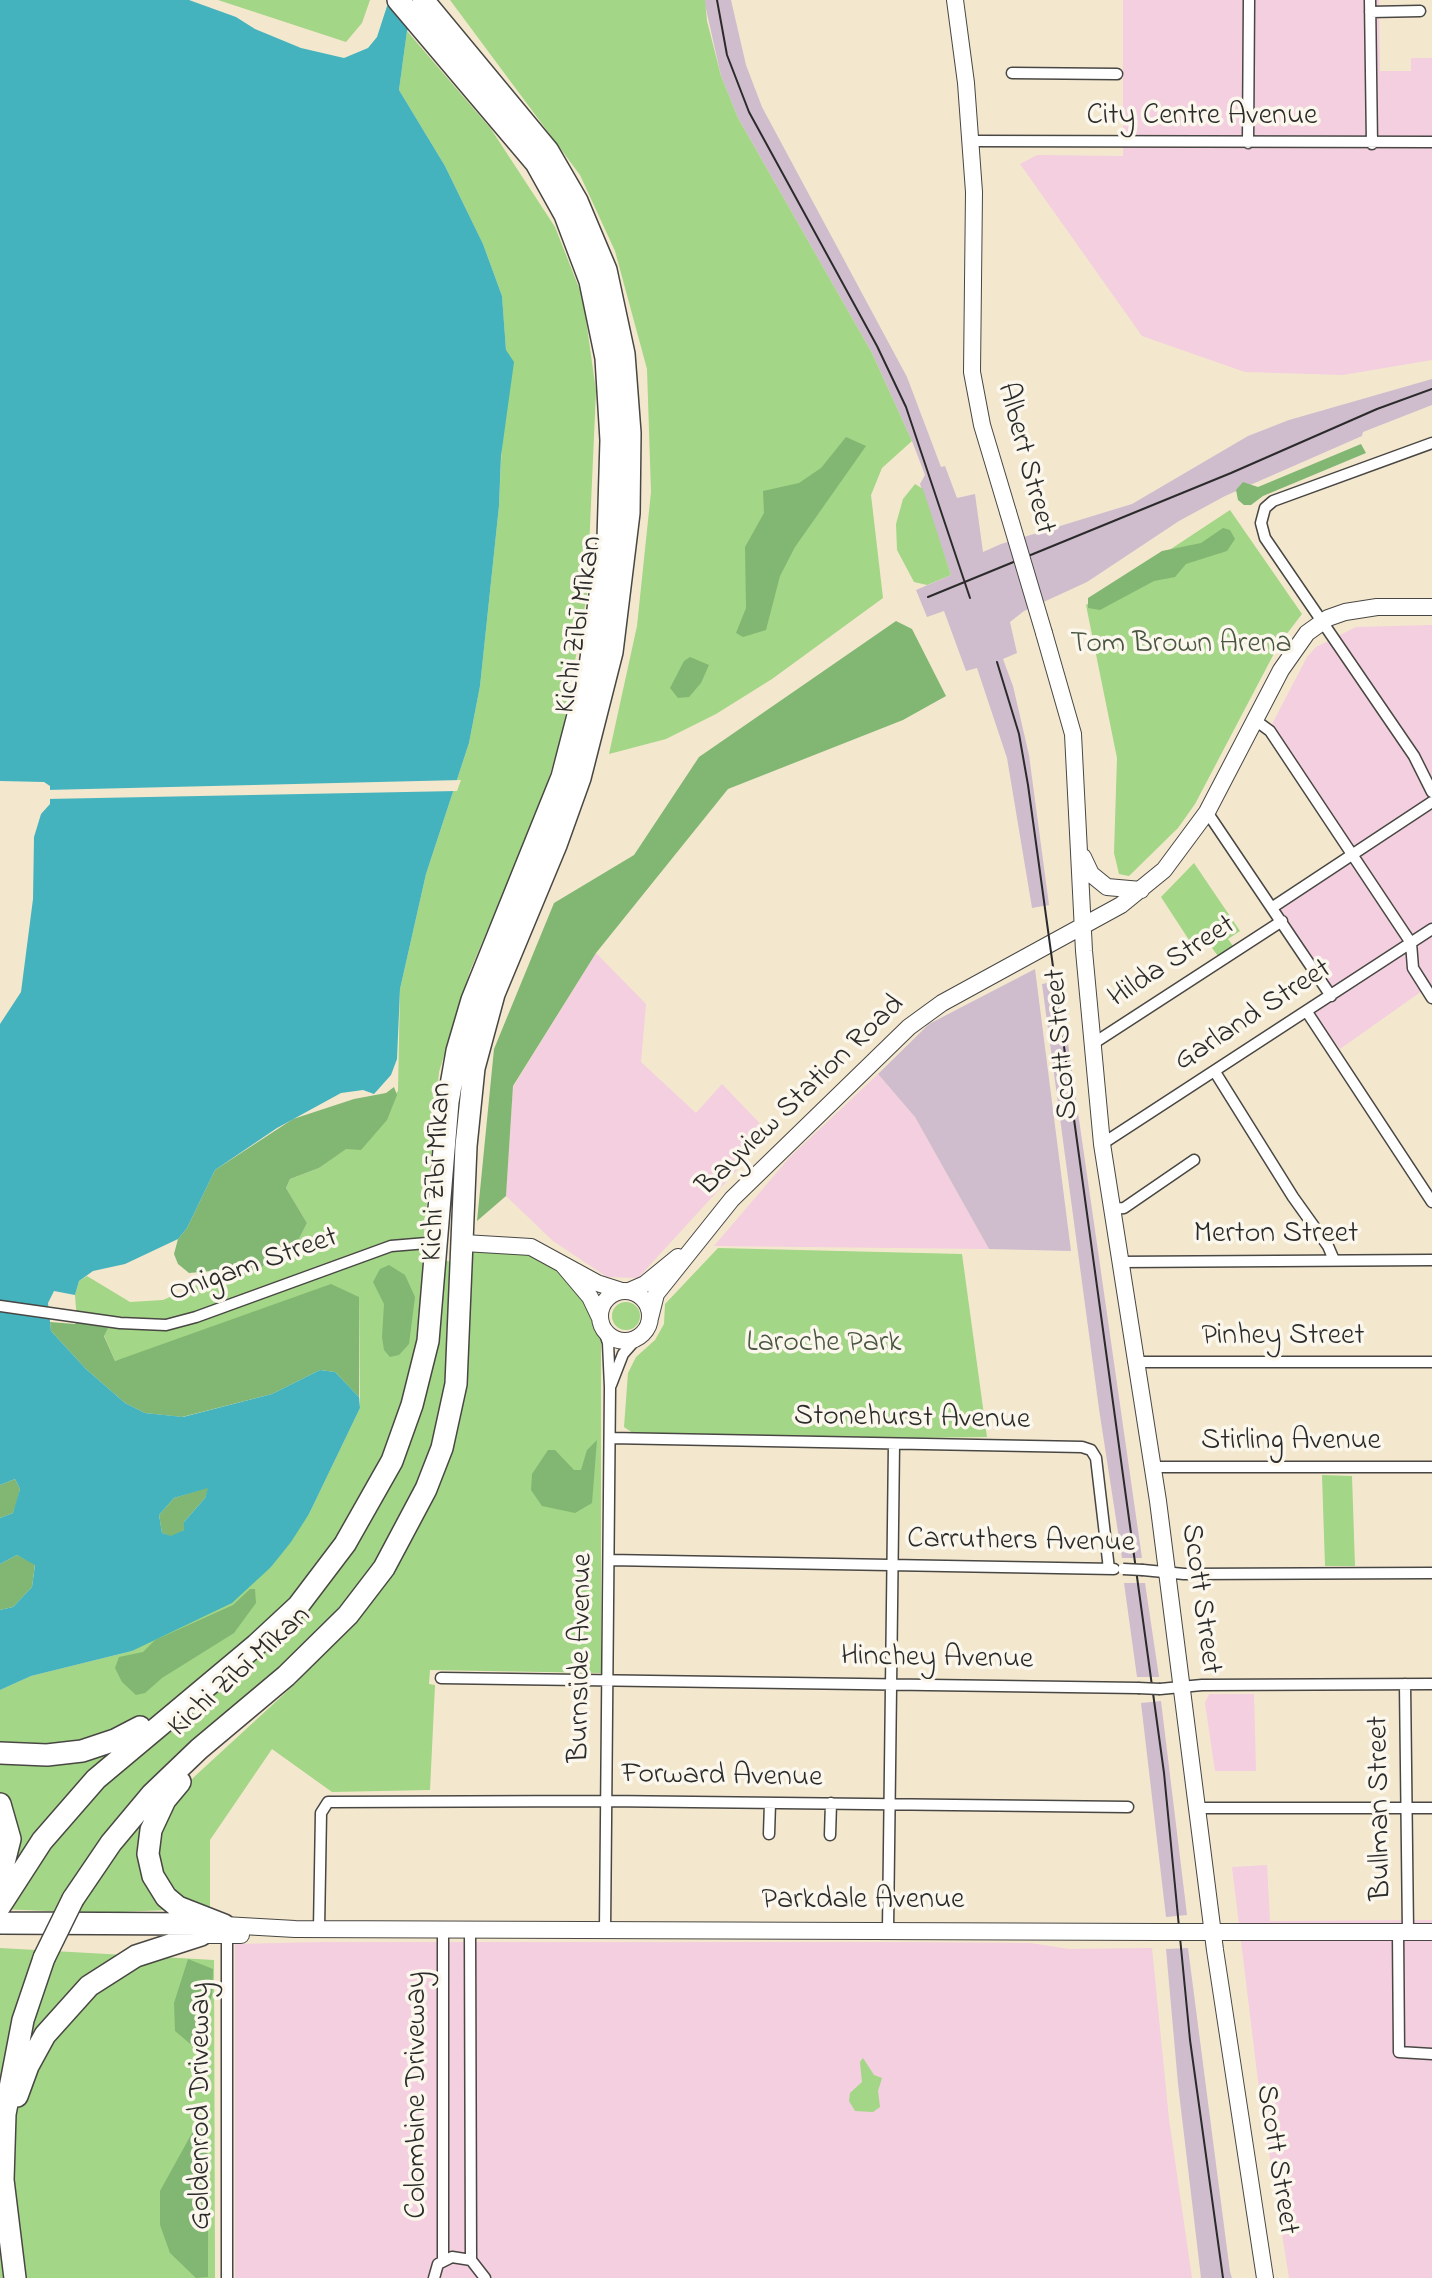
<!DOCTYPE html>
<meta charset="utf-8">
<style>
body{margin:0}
canvas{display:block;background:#f3e7ce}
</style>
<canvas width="1432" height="2278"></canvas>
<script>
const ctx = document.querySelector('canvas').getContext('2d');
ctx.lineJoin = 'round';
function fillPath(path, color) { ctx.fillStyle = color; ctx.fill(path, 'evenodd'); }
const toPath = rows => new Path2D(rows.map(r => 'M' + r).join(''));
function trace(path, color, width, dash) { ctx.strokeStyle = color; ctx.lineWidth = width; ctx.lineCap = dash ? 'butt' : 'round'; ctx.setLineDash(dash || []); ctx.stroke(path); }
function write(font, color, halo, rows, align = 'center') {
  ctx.font = font + ' "Indie Flower",sans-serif'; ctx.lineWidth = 7; ctx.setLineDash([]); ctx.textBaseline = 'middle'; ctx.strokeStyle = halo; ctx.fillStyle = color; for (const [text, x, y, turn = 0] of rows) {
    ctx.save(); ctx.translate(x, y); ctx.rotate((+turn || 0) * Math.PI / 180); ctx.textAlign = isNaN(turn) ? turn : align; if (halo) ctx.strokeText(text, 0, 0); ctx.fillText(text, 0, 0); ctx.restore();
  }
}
const built = toPath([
 [1123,0,1379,0,1380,71,1411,71,1411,58,1432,58,1432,360,1343,375,1245,372,1142,336,1020,164,1037,155,1123,156],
 [1432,625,1432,776,1418,779,1432,800,1432,1005,1422,991,1340,1049,1313,1013,1328,1003,1265,908,1354,849,1269,730,1307,657,1316,647,1356,627],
 [596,953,646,1004,641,1062,696,1113,722,1084,770,1134,638,1278,607,1277,553,1241,506,1196,513,1087],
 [878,1074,915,1117,989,1249,714,1246,790,1157],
 [1209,1694,1254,1694,1256,1771,1215,1771,1205,1703],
 [1267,1865,1270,1921,1432,1920,1432,2278,1289,2278,1259,2089,1232,1867],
 [322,1942,905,1942,1030,1943,1069,1949,1152,1948,1169,2119,1192,2278,235,2278,235,1944]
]);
const industrial = toPath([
 [704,0,731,0,746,65,762,107,907,377,941,467,945,466,957,498,975,494,983,552,1001,544,1132,504,1248,436,1289,420,1432,379,1432,405,1363,432,1362,436,1225,496,1179,521,1087,582,1024,611,1010,622,1017,653,1003,659,1013,686,1029,755,1049,905,1032,908,1007,758,977,668,966,671,944,611,927,617,916,590,951,575,920,484,925,475,912,441,872,353,738,118,721,76],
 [1035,969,1071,1251,989,1249,915,1117,878,1074,929,1024],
 [1059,981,1097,1244,1142,1558,1122,1558,1099,1409,1042,984],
 [1124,1583,1145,1583,1159,1677,1137,1677],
 [1161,1701,1187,1915,1166,1917,1141,1703],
 [1188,1948,1230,2272,1232,2278,1201,2278,1178,2084,1166,1949]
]);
const green = toPath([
 [218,0,370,0,362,23,346,42],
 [450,0,705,0,707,21,721,76,738,118,872,353,912,441,882,468,871,495,883,598,772,679,716,714,666,739,609,754,637,626,651,492,647,369,615,251,580,175],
 [407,31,491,129,555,227,583,298,596,391,587,594,562,734,542,801,470,971,439,1072,422,1255,456,1263,447,1395,421,1483,380,1562,330,1624,158,1778,141,1826,140,1869,166,1910,97,1913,0,1909,0,1690,31,1676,132,1651,271,1567,309,1514,360,1408,359,1297,115,1361,104,1335,77,1322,75,1295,79,1281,87,1276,130,1302,163,1300,298,1241,307,1223,286,1188,290,1179,319,1168,346,1148,398,1091,400,989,426,874,469,743,480,686,499,506,506,350,502,296,483,244,445,166,399,90],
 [915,484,923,489,951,575,927,585,914,582,897,550,896,524,903,499],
 [1230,510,1302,614,1279,644,1195,804,1178,828,1129,876,1119,874,1114,853,1117,758,1086,605],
 [1194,863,1240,931,1228,939,1233,946,1218,956,1206,940,1191,943,1161,897],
 [718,1248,962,1254,987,1437,822,1439,633,1433,624,1427,628,1373,636,1357,655,1340,664,1324,665,1304],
 [503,1250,532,1256,546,1262,573,1283,585,1297,601,1342,601,1673,430,1670,429,1684,435,1685,430,1790,332,1792,272,1749,210,1840,210,1913,169,1891,155,1857,167,1809,194,1777,294,1685,336,1641,393,1571,430,1505,443,1470,466,1369,472,1252],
 '612 1316a14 14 0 1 1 28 0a14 14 0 1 1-28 0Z',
 [1322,1475,1352,1476,1355,1566,1325,1566],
 [0,1948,214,1960,215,2278,0,2278],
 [863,2058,874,2075,882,2078,878,2091,880,2107,873,2112,855,2111,849,2101,850,2093,862,2082,860,2062]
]);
const forest = toPath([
 [846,437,866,446,795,547,780,576,766,630,743,637,736,633,746,608,745,547,764,513,763,491,799,483,821,468],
 [1361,444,1366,453,1263,496,1251,505,1244,505,1238,500,1236,490,1243,482,1258,487],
 [1223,528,1230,530,1235,539,1227,551,1186,564,1175,577,1154,581,1100,610,1088,608,1088,598,1162,551,1201,543],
 [896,621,912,629,946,696,903,720,728,789,596,953,513,1086,506,1196,477,1221,494,1049,554,903,634,855,699,757],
 [690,657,709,665,701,683,689,697,678,698,670,688,684,661],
 [394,1087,397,1095,387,1120,361,1150,346,1149,319,1168,290,1179,286,1188,307,1223,298,1241,283,1245,261,1268,247,1274,223,1270,189,1273,178,1264,174,1254,178,1239,187,1228,215,1170,293,1119,354,1099,386,1093],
 [389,1265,405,1275,415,1297,409,1344,399,1355,390,1357,384,1350,382,1337,384,1304,373,1282,380,1269],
 [331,1284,359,1297,359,1397,335,1372,320,1370,272,1394,182,1417,145,1413,125,1403,86,1369,51,1331,50,1322,75,1324,77,1322,108,1328,104,1336,115,1361],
 [597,1440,592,1503,575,1513,542,1506,531,1490,532,1474,548,1450,555,1450,574,1470,581,1470,587,1450],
 [15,1479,20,1489,17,1502,13,1513,0,1518,0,1485],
 [209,1487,205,1498,184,1522,184,1530,172,1537,162,1533,159,1515,174,1498],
 [17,1555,35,1564,32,1587,13,1607,0,1610,0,1564],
 [250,1589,255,1589,256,1603,234,1633,162,1678,145,1693,136,1695,122,1682,115,1668,119,1657,143,1652,155,1640,233,1605],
 [188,1959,213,1969,212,1995,204,2019,204,2047,194,2047,175,2031,174,2003],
 [208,2115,208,2277,196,2278,170,2253,160,2225,160,2191,192,2133]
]);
const water = toPath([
 [0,0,189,0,236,17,255,29,301,48,344,58,368,48,377,37,389,0,427,0,407,31,399,90,445,166,483,244,502,296,506,350,514,362,501,456,499,506,480,686,469,743,426,874,400,989,397,1059,391,1075,374,1094,363,1090,341,1093,277,1128,215,1170,187,1228,178,1239,125,1264,93,1271,79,1281,75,1295,54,1291,48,1303,51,1331,86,1369,125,1403,145,1413,183,1417,272,1394,320,1370,335,1372,359,1397,360,1408,309,1514,291,1542,271,1567,232,1603,132,1651,31,1676,0,1690,0,1610,13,1607,32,1587,35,1565,17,1555,0,1564,0,1518,13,1513,20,1489,15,1479,0,1485,0,1024,21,992,33,899,34,837,41,814,50,804,50,786,44,782,0,781],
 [208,1488,205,1498,184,1522,184,1530,171,1536,162,1533,159,1515,174,1498]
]);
const pier = toPath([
 [461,780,457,791,46,799,46,790]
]);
const street = toPath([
 [1370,0,1372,144],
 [1370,12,1420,11],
 [1012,73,1117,74],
 [971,141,1432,142],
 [1248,143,1249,0],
 [1432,443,1273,501,1265,508,1261,523,1265,538,1414,756,1432,792],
 [1255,720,1270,731,1411,943,1413,968,1432,998],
 [1207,812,1331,996],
 [1273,907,1432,802],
 [1307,1012,1432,1202],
 [1091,1045,1282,921],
 [1215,1072,1293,1197,1328,1246,1334,1260],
 [1102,1144,1432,929],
 [1112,1209,1124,1208,1194,1160],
 [1119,1262,1432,1260],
 [0,1306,120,1323,166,1325,196,1317,391,1246,439,1242],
 [603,1327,608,1343,610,1387,605,1930],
 [1134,1362,1432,1362],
 [611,1385,623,1354,638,1337],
 [610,1438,1082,1447,1091,1450,1096,1458,1109,1569],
 [1151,1467,1432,1467],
 [609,1560,1114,1569],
 [1143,1570,1184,1574,1432,1573],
 [441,1678,1138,1688],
 [1405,1684,1408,1932],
 [1160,1689,1202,1685,1432,1684],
 [1196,1808,1432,1808],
 [769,1834,770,1803],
 [830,1835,831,1803],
 [319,1929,321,1813,328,1802,606,1801,1128,1807],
 [443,1929,443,2260],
 [470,1929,471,2260],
 [888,1930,894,1444],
 [1398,1932,1399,2052,1432,2054],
 [227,2278,227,1935],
 [434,2278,438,2264,452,2257,471,2260,485,2278]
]);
const secondary = toPath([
 [955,0,966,83,974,192,972,372,982,425,1008,512],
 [1044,633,1073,734,1084,951,1102,1144,1158,1501,1215,1950,1265,2278],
 [1083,857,1091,874,1107,887,1141,890],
 [464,1243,531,1247,597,1283,622,1291],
 [563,1265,590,1297,600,1318],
 [629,1291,645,1284,678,1257],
 '600 1316a25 25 0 1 1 50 0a25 25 0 1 1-50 0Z',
 [650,1318,656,1294,732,1199,909,1027,942,1003,1121,905,1164,870,1207,812,1281,670,1307,633,1328,618,1345,612,1377,607,1432,607],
 [224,1925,295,1929,1160,1932],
 [1189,1932,1432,1932],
 [201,1935,241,1935]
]);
const highway = toPath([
 [0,1753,47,1755,82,1751,115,1740,140,1727],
 [180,1782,165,1800,151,1830,148,1854,153,1876,166,1897,178,1907,224,1925],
 [0,1804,10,1839,0,1879],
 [73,1899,111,1843,152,1794,199,1749,286,1676,348,1615,384,1568,426,1489,442,1448,456,1384,466,1146,474,1068,494,994,556,845,580,778,612,652,629,513,630,433,624,354,606,270,577,201,548,151,423,0],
 [0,1906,42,1841,96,1779,256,1645,298,1606,345,1544,392,1461,412,1405,428,1341,448,1102,457,1051,472,1000,562,777,589,673,608,539,611,440,606,358,590,281,565,215,536,163,398,0],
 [0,1923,205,1924],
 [17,2096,28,2066,45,2035,89,1986,136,1956,201,1935],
 [15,2278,3,2180,5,2114,23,2020,44,1958]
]);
const tram = toPath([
 [717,0,727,55,749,112,877,346,906,407,970,598],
 [928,597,1231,473,1377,409,1432,389],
 [997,662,1019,734,1028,785,1164,1773,1190,2040,1223,2278]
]);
const streetBridge = toPath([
 [1123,1569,1143,1570],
 [1138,1688,1160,1689]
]);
const secondaryBridge = toPath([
 [1008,512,1044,633],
 [1160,1932,1189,1932]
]);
const highwayBridge = toPath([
 [44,1958,73,1899]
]);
const streetNames = [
 ["City Centre Avenue",1202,118],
 ["Albert Street",1024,459,75],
 ["Kichi Zībī Mīkan",581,625,-81],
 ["Hilda Street",1173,963,-33],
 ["Garland Street",1254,1017,-33],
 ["Scott Street",1064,1044,-95],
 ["Bayview Station Road",802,1097,-44],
 ["Kichi Zībī Mīkan",439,1172,-87],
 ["Merton Street",1276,1236],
 ["Onigam Street",254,1267,-19],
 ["Pinhey Street",1283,1338],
 ["Stonehurst Avenue",912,1420,1],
 ["Stirling Avenue",1291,1443],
 ["Carruthers Avenue",1021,1543,1],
 ["Scott Street",1199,1599,82],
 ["Burnside Avenue",583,1658,-89],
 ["Hinchey Avenue",937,1660,1],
 ["Kichi Zībī Mīkan",241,1673,-42],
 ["Forward Avenue",722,1778,1],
 ["Bullman Street",1382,1808,-91],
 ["Parkdale Avenue",863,1902],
 ["Colombine Driveway",419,2095,-90],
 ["Goldenrod Driveway",203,2106,-90],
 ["Scott Street",1275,2160,81]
];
const parkNames = [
 ["Tom Brown Arena",1181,646],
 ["Laroche Park",824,1345]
];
fillPath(built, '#f3cfdf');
fillPath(industrial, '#cfbdce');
fillPath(green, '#a3d686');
fillPath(forest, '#82b773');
fillPath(water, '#44b3bd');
fillPath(pier, '#f3e7ce');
trace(street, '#494743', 13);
trace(secondary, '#494743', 18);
trace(highway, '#494743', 24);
trace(street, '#fff', 10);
trace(secondary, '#fff', 16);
trace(highway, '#fff', 21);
trace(tram, '#2b2b2b', 2);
trace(streetBridge, '#494743', 13, []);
trace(secondaryBridge, '#494743', 18, []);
trace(highwayBridge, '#494743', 24, []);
trace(streetBridge, '#fff', 10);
trace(secondaryBridge, '#fff', 16);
trace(highwayBridge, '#fff', 21);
write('30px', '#2b2b2b', '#fbf7ec', streetNames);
write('30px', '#495642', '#fbf7ec', parkNames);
</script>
